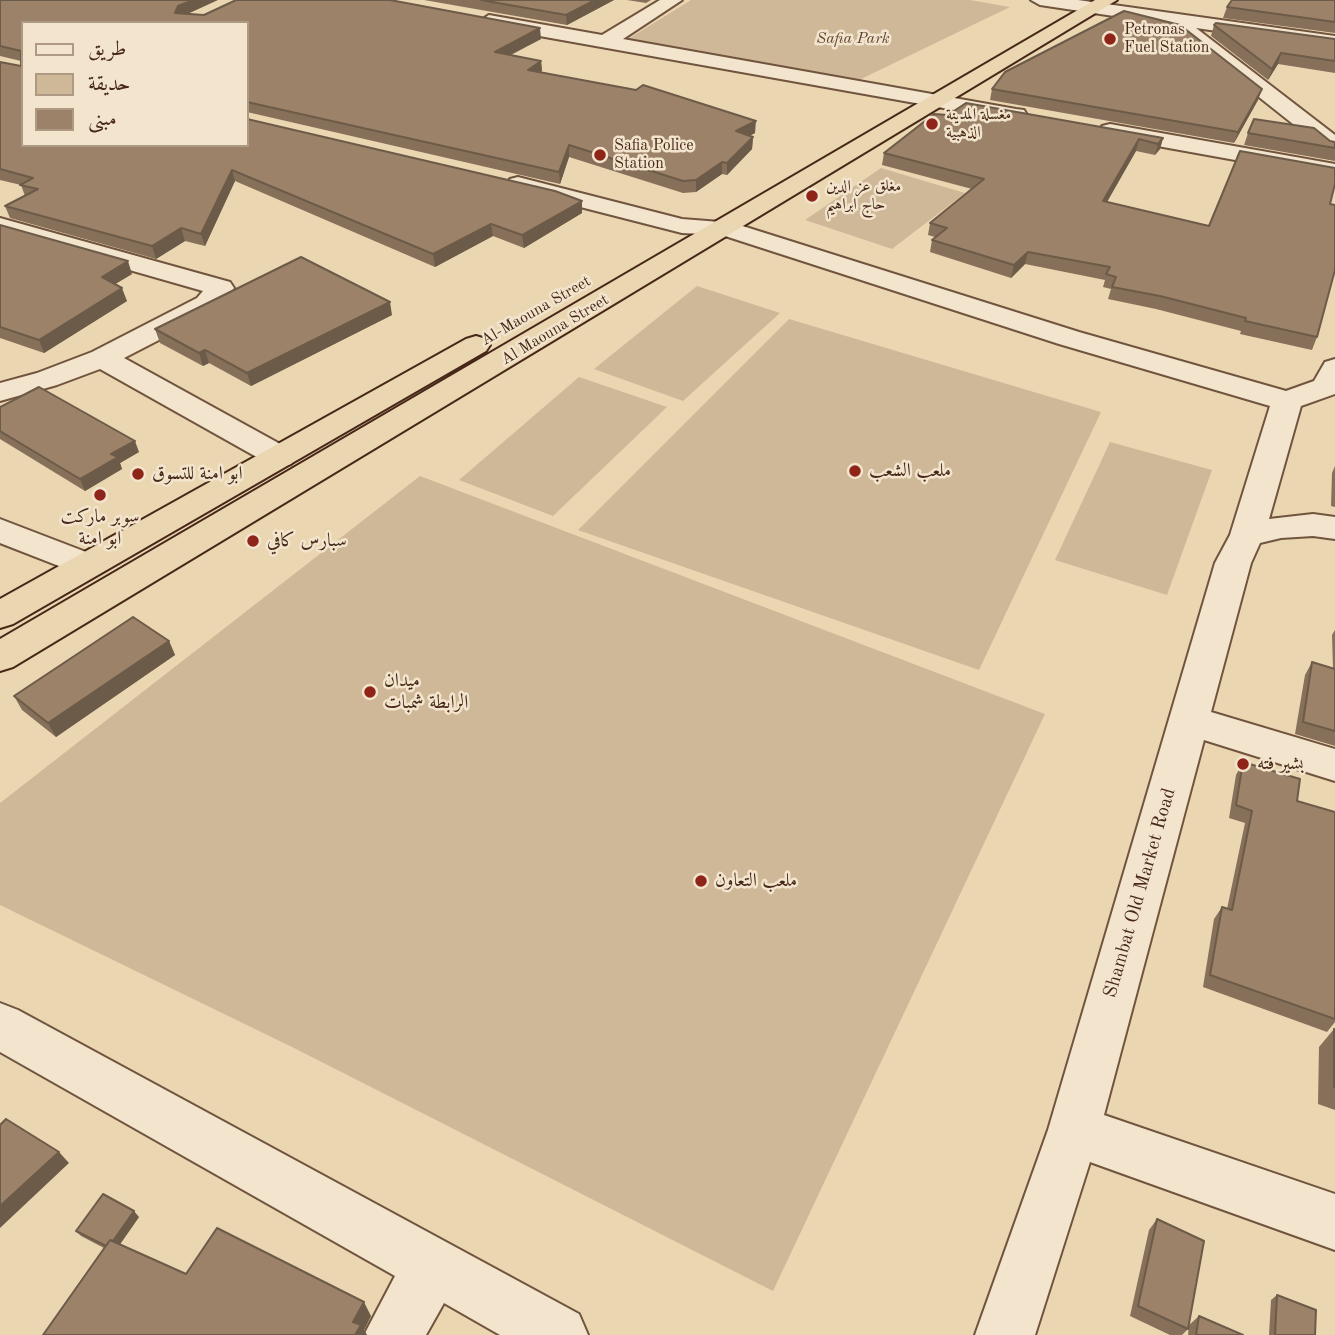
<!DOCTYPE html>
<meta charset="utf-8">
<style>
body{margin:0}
#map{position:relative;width:1335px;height:1335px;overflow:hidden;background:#ebd6b2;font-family:"Old Standard TT",Amiri,serif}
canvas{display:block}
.legend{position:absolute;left:21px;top:21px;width:228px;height:126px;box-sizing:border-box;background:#f2e4cd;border:2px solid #ae9985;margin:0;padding:9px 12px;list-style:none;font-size:21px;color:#472818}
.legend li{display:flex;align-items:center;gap:14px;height:35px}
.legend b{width:35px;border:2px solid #ae9985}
</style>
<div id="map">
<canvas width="1335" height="1335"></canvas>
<ul class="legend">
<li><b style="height:9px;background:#f2e4cd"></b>طريق</li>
<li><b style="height:19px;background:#cfb898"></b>حديقة</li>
<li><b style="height:19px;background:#9c8268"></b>مبنى</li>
</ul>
</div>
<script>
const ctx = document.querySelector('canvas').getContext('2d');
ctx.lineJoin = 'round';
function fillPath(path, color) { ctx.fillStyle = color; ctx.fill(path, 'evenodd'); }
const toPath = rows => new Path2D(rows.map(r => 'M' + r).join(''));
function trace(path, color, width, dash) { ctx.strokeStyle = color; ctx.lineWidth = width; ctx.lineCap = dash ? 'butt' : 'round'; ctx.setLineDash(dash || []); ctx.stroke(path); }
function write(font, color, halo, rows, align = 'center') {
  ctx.font = font + ' "Old Standard TT",Amiri,serif'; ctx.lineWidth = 5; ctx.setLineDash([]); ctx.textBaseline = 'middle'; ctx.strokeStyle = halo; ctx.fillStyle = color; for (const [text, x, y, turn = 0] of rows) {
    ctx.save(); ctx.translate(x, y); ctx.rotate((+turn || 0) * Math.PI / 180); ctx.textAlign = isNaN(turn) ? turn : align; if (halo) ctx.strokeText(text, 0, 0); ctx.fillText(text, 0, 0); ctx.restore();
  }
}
const green = toPath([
 [691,0,970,0,1010,7,859,80,628,39],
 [881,168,965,193,892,249,805,220],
 [697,286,780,313,683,401,594,369],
 [789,319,1101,412,979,670,578,530],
 [579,377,667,407,553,516,459,480],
 [1110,442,1212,470,1167,595,1055,560],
 [420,476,1045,714,773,1291,294,1048,0,905,0,803]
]);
const minor = toPath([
 [660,0,682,0,623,39,1016,109,1024,110,1027,115,1024,120,1016,121,489,27,480,21,489,15,602,35,660,0],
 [1031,0,1078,0,1335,36,1335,48,1196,28,1335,135,1335,153,1327,151,1167,24,1040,5,1031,0],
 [1110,124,1335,164,1335,178,1102,136,1099,131,1102,126,1110,124],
 [518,177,682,219,733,223,1079,332,1286,391,1314,381,1325,362,1335,359,1335,394,1301,406,1269,519,1313,514,1335,517,1335,539,1313,536,1281,538,1260,543,1251,563,1211,712,1335,749,1335,781,1204,740,1104,1115,1335,1194,1335,1250,1090,1162,1035,1335,975,1335,1048,1130,1215,563,1230,535,1270,406,1059,344,722,235,682,233,510,189,506,184,510,179,518,177],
 [0,218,230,282,234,288,217,310,124,358,291,450,296,457,291,464,280,467,269,464,100,369,57,385,0,401,0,383,37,373,92,352,197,298,203,291,0,233,0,218],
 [0,519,99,557,105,565,99,573,87,577,0,543,0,519],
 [0,1003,18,1010,579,1314,588,1335,500,1335,444,1303,426,1335,364,1335,395,1276,0,1052,0,1003]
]);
const highway = toPath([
 [1095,0,1117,0,13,667,0,671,0,639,1095,0],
 [476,336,486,339,490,345,486,351,13,624,0,628,0,599,466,339,476,336]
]);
const wall = toPath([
 [0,0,541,39,511,55,541,61,542,71,541,72,755,133,749,136,753,137,752,149,727,175,722,174,696,192,683,193,569,157,560,184,247,112,247,23,23,145,582,201,582,213,524,248,493,236,435,267,235,181,205,246,185,241,156,259,10,218,5,206,25,196,21,185,0,180,0,62,21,66,21,61,0,56],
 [424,0,614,0,567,25],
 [627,0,651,0,646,3],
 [1335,0,1335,33,1223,18,1227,7],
 [1214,25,1335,39,1335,73,1278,64,1268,80,1211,36],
 [992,89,1258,100,1234,143,990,100],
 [1248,133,1335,142,1335,161,1244,145],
 [1163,138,1160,149,1155,155,1136,151,1107,202,1209,226,1330,204,1317,337,1312,350,1240,334,1241,331,1156,309,1108,299,1111,289,1103,287,1105,280,1025,264,1011,278,930,252,932,240,935,237,928,235,930,223,972,189,882,165,884,153],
 [0,225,132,274,115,284,127,301,44,353,0,338],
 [392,315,251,386,209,363,203,366,160,343,155,329],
 [0,407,139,452,120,463,122,469,85,491,0,439],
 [1335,466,1335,507,1331,506,1332,473],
 [1335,630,1335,746,1295,734,1305,675,1312,662,1333,668,1332,635],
 [169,641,175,655,56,737,22,710,14,696],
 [1243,762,1297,801,1335,812,1335,1022,1327,1032,1203,987,1214,919,1222,907,1227,909,1245,823,1229,818,1236,775],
 [1334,1029,1335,1029,1335,1110,1318,1104,1319,1047],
 [139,1217,120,1244,186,1274,371,1316,364,1330,367,1335,104,1248,81,1236,76,1231],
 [1157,1219,1188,1329,1182,1335,1170,1335,1130,1316,1149,1230],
 [1277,1295,1315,1335,1269,1335,1271,1300],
 [1199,1316,1243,1335,1188,1335,1189,1325]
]);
const shadedWall = toPath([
 [193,0,218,0,181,17,175,13,178,6],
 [595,0,614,0,567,25,566,15],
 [540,28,541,39,496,62,495,52],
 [1281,53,1278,64,1268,80,1272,69],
 [541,61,542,71,528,80,528,70],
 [1262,89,1258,100,1234,143,1238,132],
 [756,121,755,133,736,143,736,131],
 [753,137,752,149,727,175,727,163],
 [1163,138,1160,149,1155,155,1158,144],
 [1139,139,1136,151,1100,214,1103,201],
 [569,145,569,157,560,184,559,172],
 [722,162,722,174,696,192,696,180],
 [232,170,235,181,205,246,201,234],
 [582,201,582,213,524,248,522,235],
 [491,224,493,236,435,267,433,254],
 [181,228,185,241,156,259,152,246],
 [1028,252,1025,264,1011,278,1014,265],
 [128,261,132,274,107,289,102,277],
 [122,288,127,301,44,353,39,340],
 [390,302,392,315,251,386,247,373],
 [205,350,209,363,203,366,199,353],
 [135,441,139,452,120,463,122,469,85,491,80,479,111,454],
 [169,641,175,655,56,737,48,723],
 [59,1152,69,1163,0,1228,0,1206],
 [134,1211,139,1217,114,1253,109,1247],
 [364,1302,371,1316,364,1330,367,1335,355,1335,353,1322]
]);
const building = toPath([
 [0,0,193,0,178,6,175,13,204,15,236,0,390,0,540,28,495,52,541,61,528,70,636,90,643,85,756,121,736,131,753,137,727,163,722,162,696,180,683,181,569,145,559,172,247,102,247,23,23,23,23,145,247,145,247,119,555,191,582,201,522,235,491,224,433,254,232,170,201,234,181,228,152,246,5,206,38,189,20,185,33,178,0,169,0,62,21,66,21,51,0,46,0,0],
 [481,0,595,0,566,15,481,0],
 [1232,0,1335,0,1335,22,1227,7,1232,0],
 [1124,11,1180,25,1262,89,1238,132,992,89,1005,72,1124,11],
 [1216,23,1335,39,1335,61,1281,53,1272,69,1214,25,1216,23],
 [966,103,1163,138,1158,144,1139,139,1103,201,1209,226,1240,151,1335,168,1335,184,1330,204,1335,205,1335,270,1317,337,1245,321,1246,318,1160,296,1112,287,1116,277,1106,274,1110,267,1028,252,1014,265,932,240,947,228,930,223,984,179,884,153,934,114,948,115,966,103],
 [1254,119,1314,128,1330,141,1335,142,1335,148,1248,133,1254,119],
 [0,225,128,261,102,277,122,288,39,340,0,327,0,225],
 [301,257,390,302,247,373,205,350,199,353,155,329,301,257],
 [39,387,135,441,111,454,118,457,80,479,0,431,0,407,39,387],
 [133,617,169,641,48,723,14,696,133,617],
 [1312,662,1335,669,1335,731,1303,722,1312,662],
 [1243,762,1300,779,1297,801,1335,812,1335,1019,1210,975,1222,907,1232,910,1252,811,1236,805,1243,762],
 [1334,1029,1335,1029,1335,1087,1334,1087,1334,1029],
 [6,1119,59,1152,0,1206,0,1125,6,1119],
 [103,1194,134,1211,113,1241,110,1240,106,1246,76,1231,103,1194],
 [1157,1219,1204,1241,1188,1329,1138,1306,1157,1219],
 [217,1228,364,1302,353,1322,361,1325,355,1335,43,1335,110,1240,186,1274,217,1228],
 [1277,1295,1316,1310,1315,1335,1275,1335,1277,1295],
 [1199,1316,1243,1335,1196,1335,1199,1316]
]);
const markers = [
 [1110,39,7,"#8f2418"],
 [932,124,7,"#8f2418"],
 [600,155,7,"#8f2418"],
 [812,196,7,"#8f2418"],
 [855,471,7,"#8f2418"],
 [138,474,7,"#8f2418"],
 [100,495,7,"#8f2418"],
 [253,541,7,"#8f2418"],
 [370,692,7,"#8f2418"],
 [1243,764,7,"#8f2418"],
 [701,881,7,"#8f2418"]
];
const farPoinames = [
 ["Petronas",1124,30],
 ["Fuel Station",1124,48],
 ["مغسلة المدينة",946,115],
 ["الذهبية",946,133],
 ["Safia Police",614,146],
 ["Station",614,164],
 ["مغلق عز الدين",826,187],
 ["حاج ابراهيم",826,205]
];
const farParknames = [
 ["Safia Park",853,39]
];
const farStreetnames = [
 ["Al-Maouna Street",536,311,-30],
 ["Al Maouna Street",555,330,-31]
];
const poiNames = [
 ["ملعب الشعب",869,471],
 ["ابو امنة للتسوق",152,474],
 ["سوبر ماركت",100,517,"center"],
 ["ابو امنة",100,539,"center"],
 ["سبارس كافي",267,541],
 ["ميدان",384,681],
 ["الرابطة شمبات",384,703],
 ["بشير فته",1257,764],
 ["ملعب التعاون",715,881]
];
const streetNames = [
 ["Shambat Old Market Road",1140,893,-74]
];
fillPath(green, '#cfb898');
trace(minor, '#70543e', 4);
trace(highway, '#472818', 4);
fillPath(minor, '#f2e4cd');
fillPath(highway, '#ebd6b2');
fillPath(wall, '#867059');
fillPath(shadedWall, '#6d5b49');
fillPath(building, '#9c8268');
trace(building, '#6d5b49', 2);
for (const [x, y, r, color] of markers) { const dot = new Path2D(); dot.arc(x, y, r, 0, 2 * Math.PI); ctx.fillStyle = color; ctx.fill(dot); trace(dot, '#f2e4cd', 2.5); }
write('16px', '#472818', '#f2e4cd', farPoinames, 'left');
write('italic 16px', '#624532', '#f2e4cd', farParknames);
write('16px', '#472818', '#f2e4cd', farStreetnames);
write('19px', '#472818', '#f2e4cd', poiNames, 'left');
write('19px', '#472818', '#f2e4cd', streetNames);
</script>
